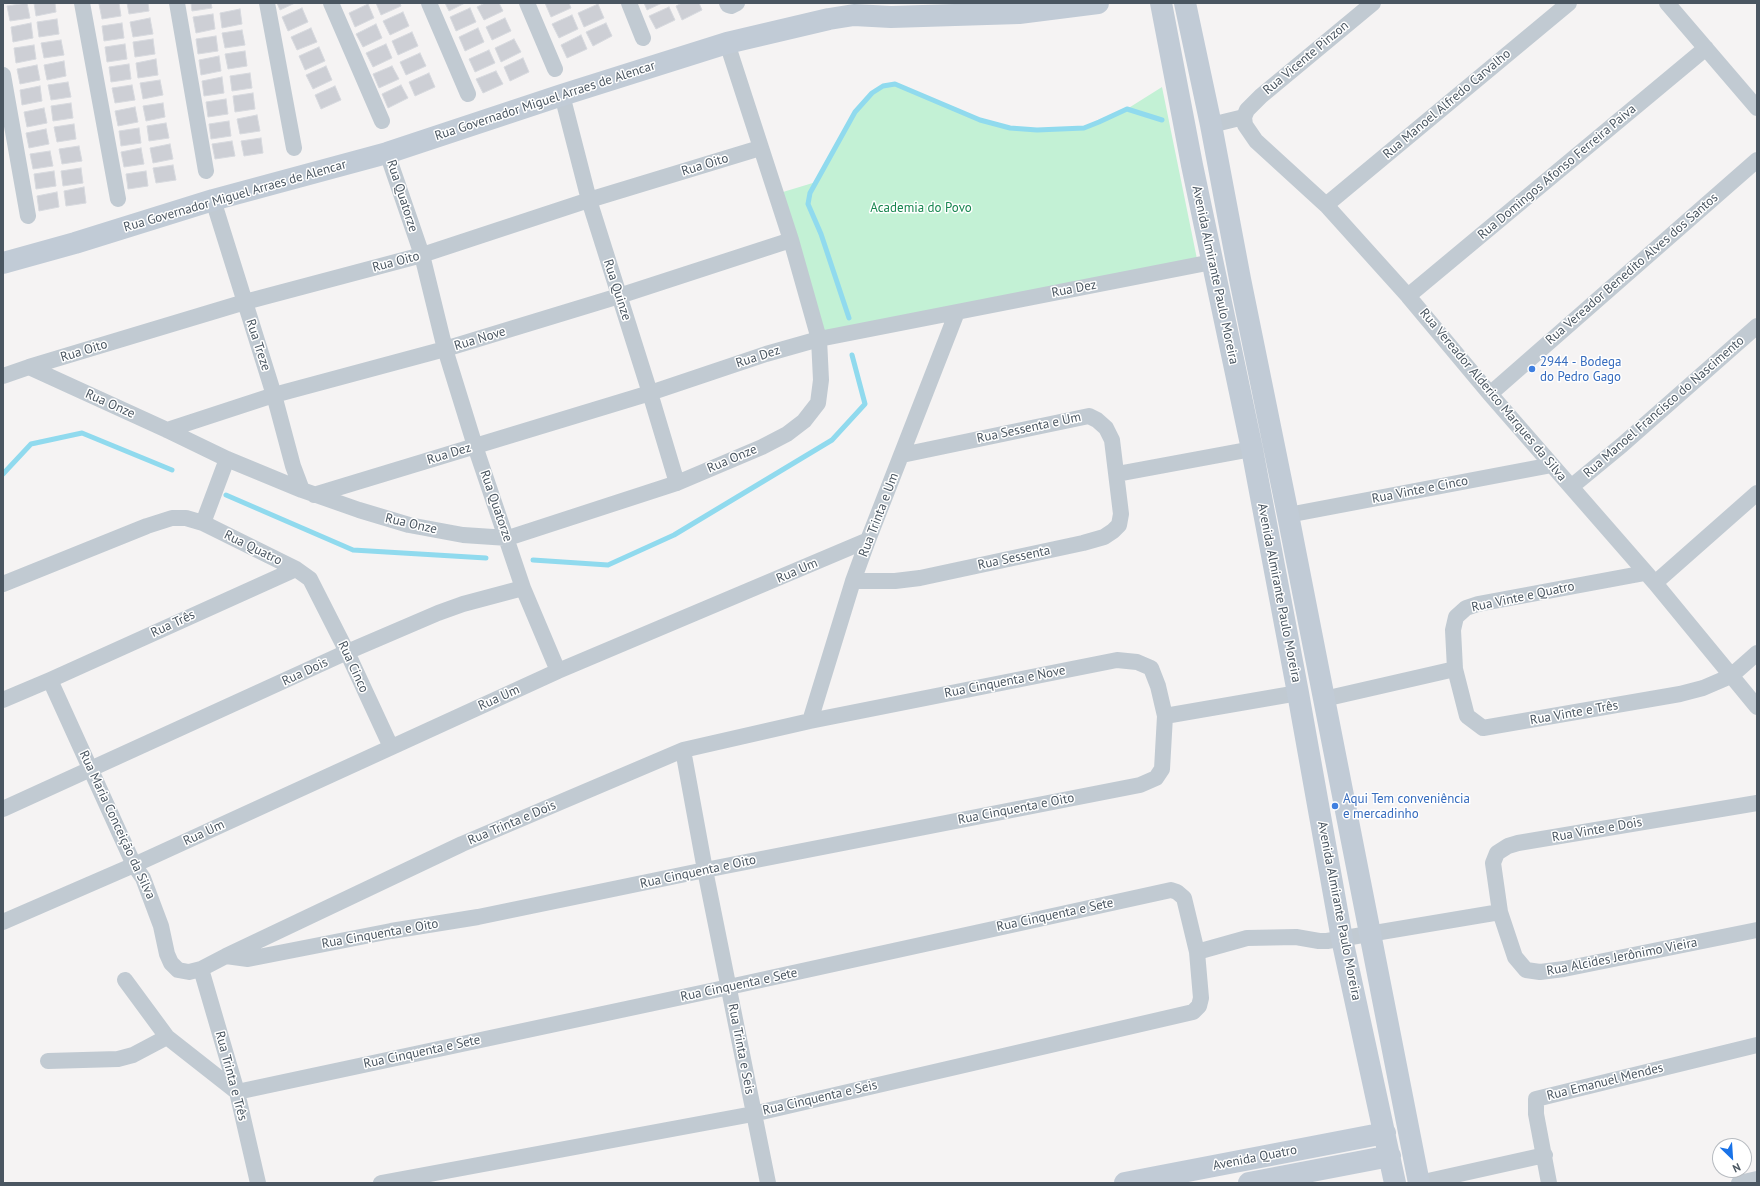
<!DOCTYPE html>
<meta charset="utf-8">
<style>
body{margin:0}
#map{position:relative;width:1760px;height:1186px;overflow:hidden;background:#f5f3f3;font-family:"PT Sans",sans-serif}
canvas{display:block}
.frame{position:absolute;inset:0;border:4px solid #4a5661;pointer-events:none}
.north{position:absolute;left:1712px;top:1138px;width:40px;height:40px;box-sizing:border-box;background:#fff;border:1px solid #b7bbc0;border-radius:50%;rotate:155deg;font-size:11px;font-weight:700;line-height:16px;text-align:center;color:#4a5661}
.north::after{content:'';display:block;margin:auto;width:14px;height:18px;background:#1a73e8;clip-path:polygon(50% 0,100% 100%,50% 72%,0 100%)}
</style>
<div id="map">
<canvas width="1760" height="1186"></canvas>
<div class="frame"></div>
<div class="north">N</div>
</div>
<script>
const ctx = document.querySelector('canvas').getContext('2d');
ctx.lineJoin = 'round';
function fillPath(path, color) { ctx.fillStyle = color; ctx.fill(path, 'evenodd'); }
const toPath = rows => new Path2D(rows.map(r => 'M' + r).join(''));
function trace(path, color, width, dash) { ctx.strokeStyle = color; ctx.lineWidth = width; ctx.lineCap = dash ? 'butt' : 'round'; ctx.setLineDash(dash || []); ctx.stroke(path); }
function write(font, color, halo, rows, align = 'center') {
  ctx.font = font + ' "PT Sans",sans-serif'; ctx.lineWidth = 3; ctx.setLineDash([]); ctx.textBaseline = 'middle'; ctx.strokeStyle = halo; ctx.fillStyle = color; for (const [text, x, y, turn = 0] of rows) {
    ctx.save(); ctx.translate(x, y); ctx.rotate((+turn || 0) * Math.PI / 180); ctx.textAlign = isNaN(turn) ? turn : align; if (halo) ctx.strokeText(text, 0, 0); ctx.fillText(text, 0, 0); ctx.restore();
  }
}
const green = toPath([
 [895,84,980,120,1010,128,1037,130,1084,128,1099,122,1127,109,1162,87,1197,259,824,333,783,192,816,182,855,112,872,93,883,86]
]);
const stream = toPath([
 [849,318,821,234,808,204,810,193,855,112,872,93,883,86,895,84,980,120,1010,128,1037,130,1084,128,1099,122,1127,109,1162,120],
 [3,474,31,444,82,433,172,470],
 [226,495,353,550,486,558],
 [533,560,608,565,674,535,832,440,865,404,852,355]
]);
const building = toPath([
 [27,3,30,18,10,21,7,6,27,3],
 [34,3,55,3,56,12,36,16,34,3],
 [107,3,119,3,121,16,102,19,99,4,107,3],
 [127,3,148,3,149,11,129,14,127,3],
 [191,3,211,3,212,8,192,11,191,3],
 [277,3,295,3,280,10,277,3],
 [376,3,400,3,401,6,381,15,376,3],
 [445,3,465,3,449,11,445,3],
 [485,3,499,3,503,11,484,20,477,7,485,3],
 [545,3,569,3,571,8,551,17,545,3],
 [644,3,662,3,647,10,644,3],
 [682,3,699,3,702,10,682,20,676,6,682,3],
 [368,4,374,18,355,27,349,13,368,4],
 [598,4,604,18,584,27,578,13,598,4],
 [669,7,675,20,656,29,649,16,669,7],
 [302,8,308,22,288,31,282,17,302,8],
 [470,8,476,22,456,31,450,17,470,8],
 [240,9,242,24,222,28,220,13,240,9],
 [403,12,409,26,390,35,383,21,403,12],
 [213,14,215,29,196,33,193,17,213,14],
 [572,15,578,29,559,38,552,24,572,15],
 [150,18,153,34,133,37,130,22,150,18],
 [505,18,511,31,492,40,486,27,505,18],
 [57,19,59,34,39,37,37,22,57,19],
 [31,23,33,38,13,42,11,27,31,23],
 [122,23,124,38,104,41,102,26,122,23],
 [606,23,612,36,593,46,586,32,606,23],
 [376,24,382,38,363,47,356,34,376,24],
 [311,28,317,42,297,50,291,37,311,28],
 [478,28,484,42,465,51,459,37,478,28],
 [242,30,245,45,225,48,222,33,242,30],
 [412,32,418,46,398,55,392,41,412,32],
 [581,35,587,49,567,58,561,45,581,35],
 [216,36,218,51,198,54,196,39,216,36],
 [153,39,155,54,135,57,133,42,153,39],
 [514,39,521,52,501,62,495,48,514,39],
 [61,40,64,55,44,58,41,43,61,40],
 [125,44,127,59,107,62,105,47,125,44],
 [386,44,392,58,373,67,366,53,386,44],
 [34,45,36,59,16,63,14,48,34,45],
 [319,47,325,61,305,70,299,56,319,47],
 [489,50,495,63,475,72,469,59,489,50],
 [245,51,247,66,228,69,225,54,245,51],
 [420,53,426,66,406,75,400,62,420,53],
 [219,56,221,71,201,75,199,60,219,56],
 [523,58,529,72,510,81,504,67,523,58],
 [156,59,158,75,138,78,136,63,156,59],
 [64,61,66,76,47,80,44,65,64,61],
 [129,64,131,79,111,82,109,67,129,64],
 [37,65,40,80,20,84,17,69,37,65],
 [326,66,332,80,313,89,306,75,326,66],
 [392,66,399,79,379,88,373,74,392,66],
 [496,71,503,84,483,93,476,79,496,71],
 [250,73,252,88,232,91,230,76,250,73],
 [429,73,435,87,415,96,409,82,429,73],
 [222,77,224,93,204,96,202,81,222,77],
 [160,80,163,95,143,99,140,83,160,80],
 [68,82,71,97,51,100,48,85,68,82],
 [132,85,135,100,115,103,112,88,132,85],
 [401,85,408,98,388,108,382,94,401,85],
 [40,86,42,101,22,105,20,90,40,86],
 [335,86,341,100,321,109,315,95,335,86],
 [253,93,255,109,235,112,233,96,253,93],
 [226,99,228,114,208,117,206,102,226,99],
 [71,103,73,118,53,121,51,106,71,103],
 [163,103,165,117,146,121,143,106,163,103],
 [135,107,138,122,118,126,115,111,135,107],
 [44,108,47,123,27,127,24,112,44,108],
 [257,115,260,131,240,134,237,119,257,115],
 [229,121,231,136,211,139,209,124,229,121],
 [166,123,169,138,149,141,147,126,166,123],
 [74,124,76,139,57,142,54,127,74,124],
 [139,128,141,143,121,146,119,131,139,128],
 [46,129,49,144,29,148,26,133,46,129],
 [261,138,263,153,244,156,241,141,261,138],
 [232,141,235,156,215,159,212,144,232,141],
 [170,144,173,159,153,163,150,148,170,144],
 [79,146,82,161,62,164,59,149,79,146],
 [141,148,144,164,124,167,121,152,141,148],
 [50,151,53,166,33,169,30,154,50,151],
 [173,165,176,180,156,183,153,168,173,165],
 [81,168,83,183,63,186,61,171,81,168],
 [54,171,56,186,36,189,34,174,54,171],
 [146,171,148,186,128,189,126,174,146,171],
 [84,187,86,203,66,206,64,191,84,187],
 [57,192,59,207,39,211,37,196,57,192]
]);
const street = toPath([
 [82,3,118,199],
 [177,3,206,171],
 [267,3,294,148],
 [331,3,382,121],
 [429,3,468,94],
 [527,3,555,69],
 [629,3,643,38],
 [727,3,728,5,731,6,737,3],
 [1667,3,1757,108],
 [3,75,28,216],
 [562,95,589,200,650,393,677,483],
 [1244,117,1245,125,1256,141,1326,205,1408,296,1490,394,1655,583,1757,707],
 [1244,117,1247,110,1261,96,1373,3],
 [1211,125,1244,117],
 [387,153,422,255,445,349,475,446,523,588,558,671],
 [213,200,274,395,293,466,302,490],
 [1326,205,1569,3],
 [1408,296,1706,48],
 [29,367,245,302,422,255,589,200,760,148],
 [3,376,29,367,167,430,227,459,302,490,359,510,409,525,463,535,508,538,677,483,762,447,787,434,804,421,818,403,821,380,819,339,791,240,727,43],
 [1490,394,1757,160],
 [167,430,274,395,445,349,619,296,791,240],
 [1117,474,1252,449],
 [1571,487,1622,445,1757,326],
 [314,495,650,393,766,354,819,339,1212,262],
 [1288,515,1552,465],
 [203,523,227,459],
 [1645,573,1478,604,1466,608,1456,617,1453,630,1455,669,1467,716,1483,728,1680,694,1703,688,1731,676,1757,653],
 [853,581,895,581,920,578,1083,543,1104,537,1113,531,1119,525,1121,514,1112,440,1106,428,1097,420,1089,416,902,455],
 [1655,583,1757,493],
 [3,584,147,526,172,518,186,518,203,523,296,569,310,579,347,652,391,747],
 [50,680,134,865,143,878,161,926,167,954,171,963,178,970,189,972,201,969,226,956,248,959,391,931,478,917,705,870,1140,785,1156,778,1162,769,1165,716,1158,686,1151,668,1137,662,1117,660,810,721,683,750,462,844,226,956],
 [1324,699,1455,669],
 [3,700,50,680,296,569],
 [1165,716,1298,693],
 [810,721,853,581,868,540,957,312],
 [683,750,705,870,768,1183],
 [1757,803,1518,843,1508,846,1497,853,1493,863,1500,912,1515,957,1526,970,1540,972,1564,969,1757,930],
 [3,809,347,652,438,613,463,604,523,588],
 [3,922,134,865,558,671,868,540],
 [1197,952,1247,938,1296,937,1319,941,1327,941,1500,912],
 [201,969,237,1092,258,1183],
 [125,980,167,1037,237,1092,729,987,1171,890,1177,892,1184,898,1197,952,1201,998,1199,1006,1193,1012,753,1114,381,1183],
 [48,1061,118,1059,133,1055,167,1037],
 [1419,1183,1545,1155],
 [1549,1183,1536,1114,1536,1099,1757,1045],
 [1739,1183,1757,1179]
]);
const secondary = toPath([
 [1161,3,1192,165,1252,449,1298,693,1342,939,1395,1183],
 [1185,3,1211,125,1240,279,1288,515,1419,1183],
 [3,263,75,243,213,200,387,153,562,95,727,43,829,19,854,15,891,17,1019,13,1098,3],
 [1125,1183,1385,1133],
 [1249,1183,1390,1156]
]);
const markers = [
 [1532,369,4,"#3f7fe0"],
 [1335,806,4,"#3f7fe0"]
];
const streetNames = [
 ["Rua Vicente Pinzon",1306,58,-40],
 ["Rua Governador Miguel Arraes de Alencar",545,101,-18],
 ["Rua Manoel Alfredo Carvalho",1447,104,-40],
 ["Rua Oito",705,165,-17],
 ["Rua Domingos Afonso Ferreira Paiva",1557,172,-40],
 ["Rua Governador Miguel Arraes de Alencar",235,196,-16],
 ["Rua Quatorze",402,196,72],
 ["Rua Oito",396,262,-15],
 ["Rua Vereador Benedito Alves dos Santos",1632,269,-41],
 ["Avenida Almirante Paulo Moreira",1215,275,78],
 ["Rua Dez",1074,289,-11],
 ["Rua Quinze",617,290,72],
 ["Rua Nove",480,339,-17],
 ["Rua Treze",258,345,72],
 ["Rua Oito",84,351,-17],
 ["Rua Dez",758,357,-18],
 ["Rua Vereador Alderico Marques da Silva",1493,395,50],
 ["Rua Onze",110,404,24],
 ["Rua Manoel Francisco do Nascimento",1664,407,-41],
 ["Rua Sessenta e Um",1029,428,-12],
 ["Rua Dez",449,454,-17],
 ["Rua Onze",732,459,-23],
 ["Rua Vinte e Cinco",1420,490,-11],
 ["Rua Quatorze",496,506,71],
 ["Rua Trinta e Um",879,515,-69],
 ["Rua Onze",411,524,13],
 ["Rua Quatro",253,548,26],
 ["Rua Sessenta",1014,558,-12],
 ["Rua Um",797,571,-23],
 ["Avenida Almirante Paulo Moreira",1279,593,79],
 ["Rua Vinte e Quatro",1523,597,-12],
 ["Rua Três",173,624,-25],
 ["Rua Cinco",353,667,65],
 ["Rua Dois",305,672,-25],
 ["Rua Cinquenta e Nove",1005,682,-11],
 ["Rua Um",499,698,-24],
 ["Rua Vinte e Três",1574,713,-10],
 ["Rua Cinquenta e Oito",1016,809,-11],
 ["Rua Trinta e Dois",512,823,-23],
 ["Rua Maria Conceição da Silva",117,825,65],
 ["Rua Vinte e Dois",1597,830,-10],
 ["Rua Um",204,833,-25],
 ["Rua Cinquenta e Oito",698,872,-12],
 ["Avenida Almirante Paulo Moreira",1339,911,79],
 ["Rua Cinquenta e Sete",1055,915,-12],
 ["Rua Cinquenta e Oito",380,934,-10],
 ["Rua Alcides Jerônimo Vieira",1622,957,-11],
 ["Rua Cinquenta e Sete",739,985,-12],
 ["Rua Trinta e Seis",741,1049,79],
 ["Rua Cinquenta e Sete",422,1052,-12],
 ["Rua Trinta e Três",231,1076,75],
 ["Rua Emanuel Mendes",1605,1082,-14],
 ["Rua Cinquenta e Seis",820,1098,-13],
 ["Avenida Quatro",1255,1158,-11]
];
const parkNames = [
 ["Academia do Povo",921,208]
];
const shopNames = [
 ["2944 - Bodega",1540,362],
 ["do Pedro Gago",1540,377],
 ["Aqui Tem conveniência",1343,799],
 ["e mercadinho",1343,814]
];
fillPath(green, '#c3f1d5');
trace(stream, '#90daee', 5);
fillPath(building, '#cdcfd5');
trace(building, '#d7d9de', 1);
trace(street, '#c1cad2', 16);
trace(secondary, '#c1cbd6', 22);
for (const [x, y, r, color] of markers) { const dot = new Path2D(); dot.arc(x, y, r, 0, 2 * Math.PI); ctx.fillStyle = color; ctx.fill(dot); trace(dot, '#fff', 1.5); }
write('13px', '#4a5661', '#fff', streetNames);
write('13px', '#17864f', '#fff', parkNames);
write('13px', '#366cbe', '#fff', shopNames, 'left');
</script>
